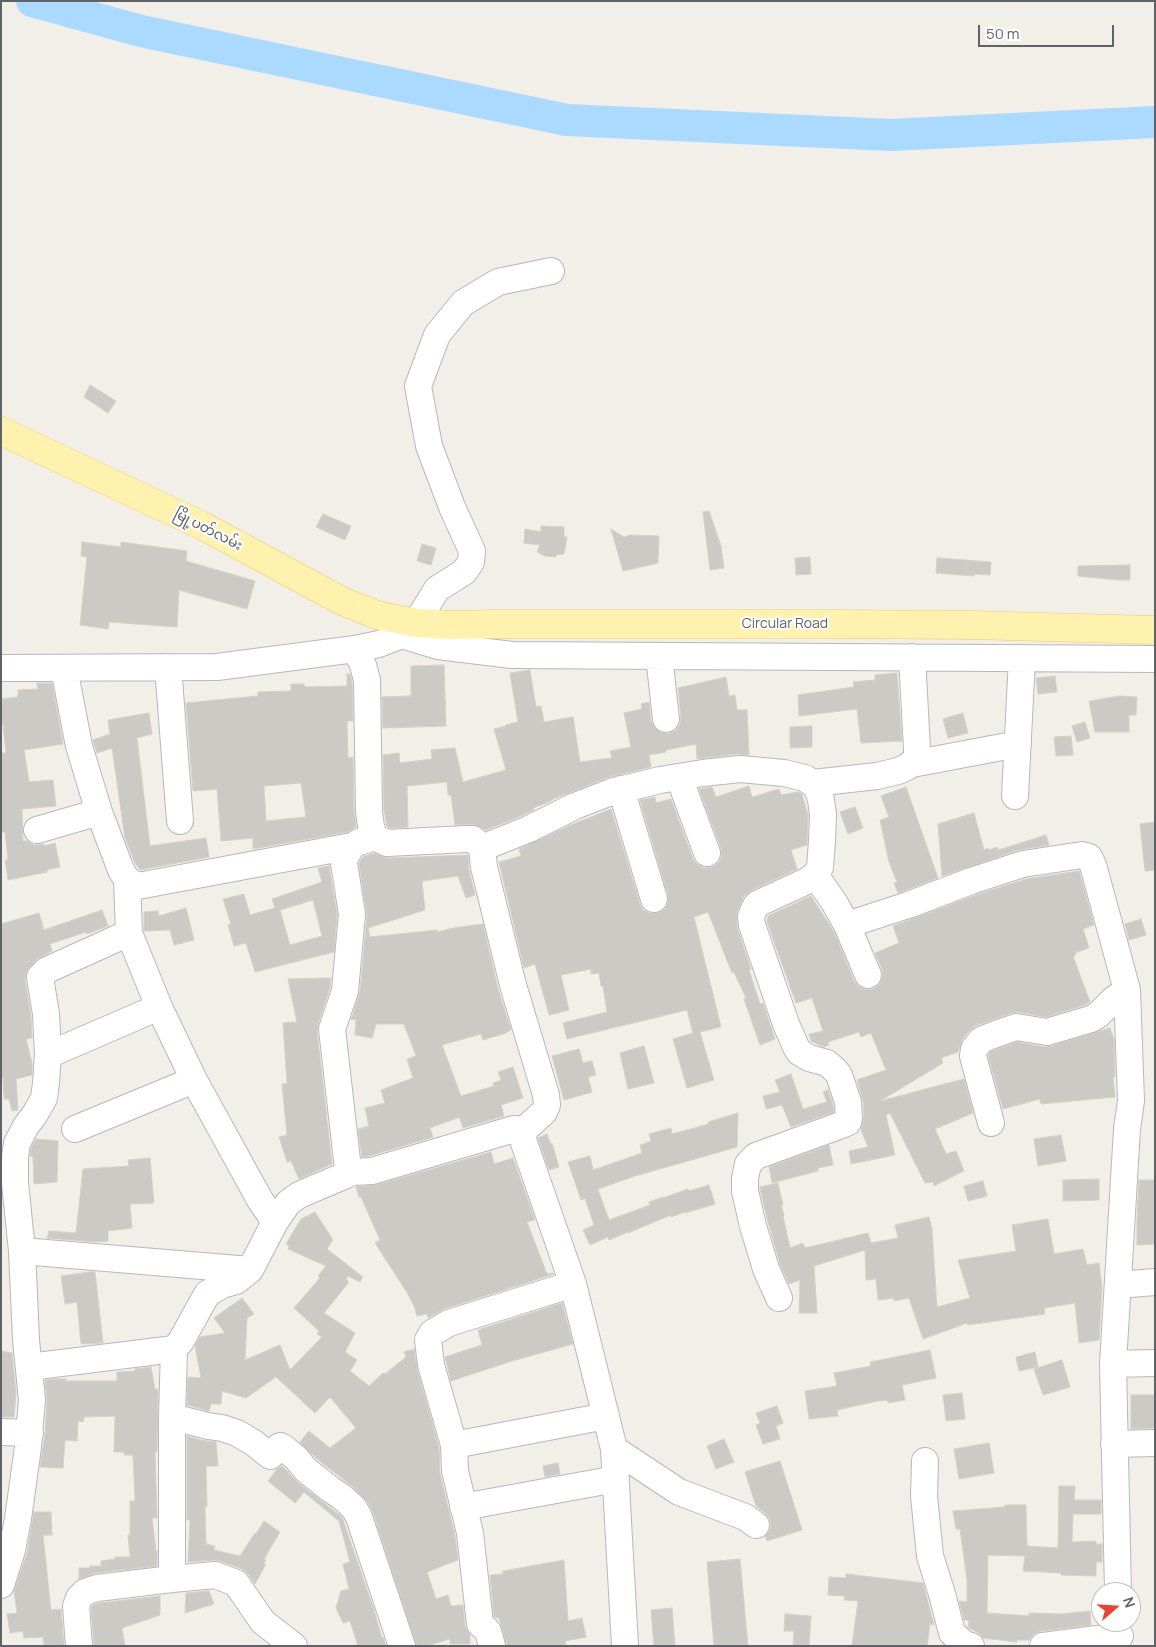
<!DOCTYPE html>
<meta charset="utf-8">
<style>
body{margin:0}
#map{position:relative;width:1156px;height:1647px;overflow:hidden;background:#f1efe8;font-family:Manrope,sans-serif}
canvas{display:block}
.frame{position:absolute;inset:0;border:2px solid #5f6368;pointer-events:none}
.north{position:absolute;left:1091px;top:1582px;width:50px;height:50px;box-sizing:border-box;background:#fff;border:1px solid #bfc1c3;border-radius:50%;rotate:71deg;font-size:14px;font-weight:700;line-height:20px;text-align:center;color:#5f6368}
.north::after{content:'';display:block;margin:auto;width:18px;height:22px;background:#ea4335;clip-path:polygon(50% 0,100% 100%,50% 72%,0 100%)}
.scale{position:absolute;left:978px;top:25px;width:136px;height:22px;box-sizing:border-box;border:2px solid #5f6368;border-top:0;padding-left:6px;font-size:15px;line-height:18px;white-space:nowrap;color:#5f6368;-webkit-text-stroke:4px #fff;paint-order:stroke}
</style>
<div id="map">
<canvas width="1156" height="1647"></canvas>
<div class="frame"></div>
<div class="north">N</div>
<div class="scale">50 m</div>
</div>
<script>
const ctx = document.querySelector('canvas').getContext('2d');
ctx.lineJoin = 'round';
const toPath = rows => new Path2D(rows.map(r => 'M' + r).join(''));
function trace(path, color, width, dash) { ctx.strokeStyle = color; ctx.lineWidth = width; ctx.lineCap = dash ? 'butt' : 'round'; ctx.setLineDash(dash || []); ctx.stroke(path); }
function fillPath(path, color) { ctx.fillStyle = color; ctx.fill(path, 'evenodd'); }
function write(font, color, halo, rows, align = 'center') {
  ctx.font = font + ' Manrope,"Noto Sans Myanmar",sans-serif'; ctx.lineWidth = 4; ctx.setLineDash([]); ctx.textBaseline = 'middle'; ctx.strokeStyle = halo; ctx.fillStyle = color; for (const [text, x, y, turn = 0] of rows) {
    ctx.save(); ctx.translate(x, y); ctx.rotate((+turn || 0) * Math.PI / 180); ctx.textAlign = isNaN(turn) ? turn : align; if (halo) ctx.strokeText(text, 0, 0); ctx.fillText(text, 0, 0); ctx.restore();
  }
}
const river = toPath([
 [32,1,141,31,567,120,891,135,1155,122]
]);
const building = toPath([
 [90,385,116,401,108,413,84,397,90,385],
 [709,511,721,546,724,568,710,570,703,512,709,511],
 [323,514,351,526,345,540,316,527,323,514],
 [541,526,564,527,564,537,567,537,564,554,556,555,556,557,545,556,537,552,540,545,524,543,525,529,541,532,541,526],
 [611,529,624,537,630,535,659,536,658,563,623,571,611,529],
 [82,542,121,547,121,542,187,551,186,561,255,581,247,609,179,590,177,627,109,622,108,629,80,625,87,557,81,556,82,542],
 [422,544,436,548,431,565,417,561,422,544],
 [810,557,811,574,796,575,795,558,810,557],
 [937,558,991,562,990,575,974,574,974,576,936,573,937,558],
 [1130,565,1130,580,1116,580,1078,576,1078,566,1130,565],
 [444,665,446,726,383,728,382,697,411,696,411,666,444,665],
 [530,670,536,707,541,706,544,722,573,717,580,762,612,758,610,751,631,747,624,713,642,709,641,704,649,702,651,721,654,727,660,732,668,734,675,731,680,725,681,717,678,688,726,677,729,696,735,695,737,710,747,710,749,755,738,754,697,759,696,744,666,750,666,752,649,755,651,767,606,778,551,800,551,801,533,808,534,810,523,815,486,830,473,824,455,825,451,795,448,795,447,782,407,786,408,827,390,828,387,826,384,810,383,755,399,753,400,763,432,759,431,750,455,748,463,782,506,770,494,729,506,726,505,725,518,722,510,673,530,670],
 [897,673,902,741,861,743,857,709,799,716,798,695,854,687,853,682,875,680,875,675,897,673],
 [347,674,350,674,352,682,353,721,347,721,348,758,353,757,354,811,356,827,347,832,253,849,253,838,221,841,217,789,193,791,186,703,258,696,258,692,291,691,291,684,304,684,305,687,347,686,347,674],
 [301,783,306,817,266,821,264,786,301,783],
 [1055,676,1057,692,1038,694,1036,678,1055,676],
 [37,683,52,683,63,744,24,750,29,782,53,780,56,806,22,809,23,841,27,841,34,845,44,844,44,846,55,843,60,867,47,870,47,872,8,880,5,860,8,860,5,832,1,832,1,753,6,753,3,724,1,724,1,699,18,697,18,690,38,689,37,683],
 [1120,696,1137,697,1136,715,1129,715,1129,732,1095,732,1089,701,1120,696],
 [149,713,152,734,137,738,150,846,206,838,209,857,140,870,135,863,125,838,112,748,97,753,93,740,110,734,108,720,149,713],
 [963,713,968,733,948,738,943,719,963,713],
 [1085,722,1090,738,1077,742,1072,726,1085,722],
 [812,726,812,747,790,748,790,727,812,726],
 [1071,736,1073,755,1056,756,1054,737,1071,736],
 [749,786,752,797,779,789,781,795,798,792,802,794,808,815,807,845,791,850,797,869,750,891,744,896,737,912,737,927,751,969,749,970,760,1004,763,1003,775,1039,760,1045,744,999,746,998,734,972,732,973,708,912,694,917,721,1027,700,1032,714,1080,687,1088,673,1039,693,1033,687,1010,567,1039,563,1023,607,1012,603,986,601,986,599,973,591,974,591,969,561,975,569,1010,549,1015,535,964,524,968,499,862,521,856,519,849,571,825,611,809,640,904,643,910,650,913,658,913,665,909,668,903,668,895,640,800,655,797,656,803,671,799,693,859,697,864,704,868,712,867,719,862,722,856,721,848,699,789,712,787,716,797,749,786],
 [906,787,938,878,898,893,894,883,897,882,889,862,880,820,889,817,881,796,906,787],
 [855,807,863,828,848,834,840,812,855,807],
 [974,813,984,850,988,848,989,850,997,847,998,850,1046,835,1049,845,1018,850,942,876,938,824,974,813],
 [1155,822,1155,870,1145,871,1140,824,1155,822],
 [374,853,388,858,468,855,469,870,475,895,466,898,458,876,422,881,425,910,368,928,370,937,437,930,438,932,453,928,483,924,498,989,511,1030,506,1032,506,1033,483,1040,481,1034,442,1045,461,1096,494,1086,493,1083,501,1080,498,1072,513,1067,523,1098,501,1105,504,1116,463,1128,460,1118,457,1118,430,1128,433,1137,369,1156,362,1157,358,1129,369,1126,365,1108,385,1103,381,1090,413,1078,407,1059,416,1056,404,1024,376,1024,372,1038,355,1035,356,1019,351,1020,360,992,367,915,359,863,363,857,374,853],
 [329,866,337,914,334,952,255,972,246,943,234,946,228,925,231,924,223,899,244,894,250,915,275,908,272,899,322,882,318,868,329,866],
 [313,900,322,936,290,945,280,910,313,900],
 [1079,871,1094,925,1083,929,1089,948,1075,953,1076,955,1073,956,1090,1002,1085,1005,1046,1017,1018,1012,1011,1013,975,1026,969,1031,962,1040,958,1052,941,1058,943,1063,880,1101,964,1079,973,1113,935,1129,946,1154,956,1151,964,1171,934,1186,933,1182,925,1183,890,1113,886,1115,895,1155,851,1164,849,1151,868,1147,861,1130,864,1117,863,1101,857,1080,886,1070,871,1033,861,1037,859,1032,828,1042,829,1045,824,1047,811,1041,809,1034,823,1031,812,998,796,1003,767,922,768,916,811,896,834,932,854,981,859,987,866,990,873,989,880,984,883,976,882,969,875,953,899,943,893,926,976,895,1026,879,1079,871],
 [186,908,194,940,174,945,170,930,144,931,144,912,158,911,159,916,186,908],
 [102,910,108,926,87,934,86,932,50,944,52,951,37,959,26,972,25,979,31,1016,32,1038,26,1039,32,1063,32,1075,16,1079,18,1110,12,1111,9,1099,4,1099,3,1079,1,1072,1,924,39,913,44,930,102,910],
 [1141,919,1146,935,1129,940,1125,924,1141,919],
 [331,978,330,988,318,1024,317,1031,332,1164,299,1179,291,1161,287,1162,279,1137,287,1135,282,1084,287,1083,283,1023,297,1022,288,979,331,978],
 [1110,1028,1114,1039,1115,1077,1113,1077,1115,1097,1041,1104,1040,1099,1003,1109,988,1055,990,1052,1017,1042,1045,1047,1051,1046,1110,1028],
 [644,1046,654,1083,628,1089,620,1053,644,1046],
 [579,1049,583,1063,592,1061,596,1075,588,1077,592,1092,564,1100,552,1056,579,1049],
 [791,1074,803,1109,827,1102,823,1092,828,1090,833,1105,834,1112,791,1127,782,1105,766,1109,763,1096,780,1092,775,1080,791,1074],
 [738,1113,737,1147,635,1176,598,1189,609,1220,650,1205,649,1202,663,1197,663,1198,688,1189,689,1191,709,1185,715,1204,685,1213,685,1212,671,1217,671,1215,628,1233,628,1232,609,1240,608,1237,590,1245,583,1230,594,1225,585,1198,581,1200,568,1162,590,1156,593,1170,642,1153,640,1145,651,1141,649,1134,671,1128,672,1134,709,1124,708,1122,738,1113],
 [547,1134,550,1143,552,1143,559,1167,549,1170,538,1138,547,1134],
 [1061,1135,1066,1161,1038,1166,1034,1139,1061,1135],
 [36,1139,58,1141,57,1182,34,1184,33,1157,30,1156,31,1148,36,1139],
 [829,1145,833,1165,818,1168,818,1171,772,1183,769,1167,829,1145],
 [491,1152,494,1164,513,1158,535,1220,527,1222,547,1274,553,1273,554,1274,444,1309,428,1318,427,1314,417,1316,414,1306,408,1294,375,1243,380,1240,361,1197,359,1197,356,1187,376,1185,491,1152],
 [150,1158,154,1203,130,1204,132,1228,108,1231,108,1241,96,1242,47,1238,49,1231,76,1233,83,1169,129,1166,128,1160,150,1158],
 [1099,1179,1099,1200,1063,1201,1063,1180,1099,1179],
 [1139,1180,1155,1180,1155,1244,1137,1245,1137,1219,1139,1180],
 [983,1181,987,1196,968,1201,964,1186,983,1181],
 [778,1183,783,1205,781,1205,784,1215,783,1216,790,1248,803,1243,805,1248,868,1233,871,1243,898,1238,895,1225,929,1217,932,1229,937,1307,970,1298,958,1260,1016,1251,1012,1225,1048,1219,1054,1254,1083,1249,1087,1265,1099,1263,1102,1288,1099,1340,1079,1343,1075,1303,1044,1308,1045,1314,968,1325,967,1323,923,1339,909,1298,894,1301,894,1298,878,1300,876,1279,866,1280,865,1250,814,1266,817,1313,799,1313,800,1280,789,1284,780,1264,768,1222,760,1189,760,1187,778,1183],
 [315,1212,333,1240,327,1249,363,1277,360,1282,348,1276,346,1279,349,1282,324,1313,355,1333,345,1352,357,1360,350,1371,369,1386,383,1373,385,1374,406,1357,404,1352,414,1349,417,1369,439,1447,440,1474,455,1536,458,1560,427,1572,436,1599,448,1595,451,1606,463,1605,465,1626,470,1635,470,1644,450,1644,450,1639,426,1646,417,1646,373,1512,367,1501,352,1486,317,1459,300,1442,309,1431,330,1448,356,1428,330,1397,315,1413,276,1377,246,1398,222,1391,221,1404,211,1404,209,1411,187,1405,188,1377,201,1378,195,1346,200,1337,225,1333,214,1318,242,1298,254,1314,247,1318,245,1360,280,1345,290,1370,322,1337,317,1334,319,1331,294,1308,320,1278,318,1276,326,1266,288,1249,289,1246,286,1244,301,1219,315,1212],
 [90,1272,95,1272,103,1343,81,1344,77,1302,65,1304,61,1276,90,1272],
 [562,1303,573,1344,512,1361,451,1381,445,1357,482,1345,478,1330,562,1303],
 [930,1350,936,1378,902,1385,905,1400,888,1403,888,1400,878,1401,837,1410,838,1416,809,1419,805,1391,837,1386,834,1373,871,1366,870,1362,930,1350],
 [1,1351,12,1353,16,1393,14,1417,1,1417,1,1351],
 [1035,1352,1038,1367,1019,1371,1016,1357,1035,1352],
 [1062,1360,1070,1387,1043,1395,1034,1369,1062,1360],
 [151,1367,155,1389,158,1389,157,1452,155,1452,157,1518,152,1518,156,1551,157,1551,157,1566,95,1573,79,1579,79,1568,90,1568,90,1566,101,1566,101,1561,115,1559,115,1557,130,1557,128,1535,130,1535,130,1501,135,1501,133,1455,124,1455,124,1452,114,1452,115,1416,84,1417,83,1422,78,1421,77,1441,65,1440,63,1468,40,1467,45,1434,47,1401,45,1380,57,1379,66,1379,66,1381,117,1381,117,1372,135,1371,135,1369,151,1367],
 [962,1393,965,1419,946,1421,943,1395,962,1393],
 [1131,1395,1155,1395,1155,1428,1131,1429,1131,1395],
 [777,1406,783,1423,776,1426,780,1439,763,1444,756,1425,760,1423,756,1413,777,1406],
 [187,1436,200,1440,216,1442,218,1466,206,1466,207,1506,205,1507,206,1544,215,1546,214,1550,240,1556,255,1533,256,1534,264,1521,280,1532,264,1559,266,1560,263,1565,266,1564,255,1584,248,1574,242,1569,220,1561,214,1560,188,1562,190,1520,187,1520,187,1436],
 [724,1439,734,1462,716,1469,707,1446,724,1439],
 [989,1443,994,1473,959,1479,954,1449,989,1443],
 [780,1461,802,1530,767,1541,765,1536,768,1533,771,1527,770,1519,765,1513,756,1506,745,1472,780,1461],
 [558,1463,560,1474,545,1477,543,1466,558,1463],
 [282,1466,297,1482,342,1517,374,1610,382,1638,383,1637,386,1646,358,1646,350,1621,343,1623,336,1608,341,1591,349,1589,343,1564,350,1562,339,1521,304,1492,295,1503,268,1481,277,1469,282,1466],
 [1059,1486,1075,1486,1074,1500,1101,1500,1101,1514,1073,1514,1072,1542,1096,1541,1096,1544,1102,1544,1102,1562,1096,1562,1096,1576,1061,1575,1061,1573,1023,1571,1025,1556,988,1555,987,1613,1029,1616,1029,1613,1062,1614,1090,1611,1091,1625,1041,1631,1034,1634,1029,1640,1017,1640,1017,1642,983,1638,980,1634,968,1627,969,1620,964,1620,959,1601,967,1602,967,1580,960,1529,956,1529,953,1511,1005,1507,1005,1505,1026,1505,1027,1546,1058,1548,1059,1486],
 [34,1512,51,1512,52,1535,43,1535,51,1610,61,1609,64,1646,44,1646,43,1637,24,1638,23,1631,10,1633,7,1614,17,1613,14,1591,27,1553,34,1512],
 [740,1559,748,1646,714,1646,707,1562,740,1559],
 [564,1560,568,1621,582,1618,586,1637,565,1641,566,1646,507,1646,499,1618,494,1617,490,1575,503,1574,503,1571,564,1560],
 [846,1574,923,1583,934,1625,930,1624,927,1646,852,1646,858,1601,844,1600,845,1596,828,1595,829,1577,846,1578,846,1574],
 [209,1591,214,1604,185,1613,186,1593,209,1591],
 [160,1596,160,1615,122,1628,125,1646,94,1646,91,1608,93,1605,100,1603,160,1596],
 [672,1608,675,1646,654,1646,651,1610,672,1608],
 [785,1614,811,1616,809,1646,793,1646,794,1631,784,1631,785,1614]
]);
const minor = toPath([
 [402,635,438,646,512,655,1155,659],
 [355,649,363,665,367,680,369,811,371,827,375,837,387,843,466,839,473,839,482,848,484,867,513,985,546,1095,547,1105,544,1112,524,1130,523,1140,573,1284,614,1449,625,1646],
 [659,656,666,719],
 [168,667,180,821],
 [1,668,217,667,355,649,379,644,402,635,416,623,437,589,464,572,471,562,472,551,452,507,429,446,418,386,437,335,463,303,498,282,551,271],
 [64,668,79,746,99,812,121,870,127,880,138,886,352,846],
 [912,764,1018,744],
 [679,777,707,853],
 [813,783,877,776,898,771,907,767,914,761,917,758,917,749,912,657],
 [621,789,654,899],
 [1015,796,1022,658],
 [37,830,99,812],
 [482,848,529,829,575,806,611,792,660,780,703,773,740,769,784,773,805,778,817,787,821,800,823,814,822,841,820,867,818,872,809,880,757,904,754,909,751,917,752,925,786,1024,796,1047,799,1052,809,1058,827,1063,835,1070,839,1075,848,1102,849,1118,848,1122,844,1124,756,1156,748,1164,745,1178,745,1191,753,1226,766,1269,779,1298],
 [815,875,834,902,847,925,868,975],
 [127,880,129,933,159,1007,194,1080,260,1200,275,1222],
 [847,925,911,904,971,881,1023,864,1082,855,1089,857,1093,865,1127,990,1131,1101,1127,1129,1113,1364,1118,1592],
 [48,1055,159,1007],
 [991,1123,973,1056,974,1049,981,1040,996,1034,1016,1027,1047,1032,1091,1019,1098,1015,1113,1000,1127,990],
 [75,1129,194,1080],
 [346,1175,353,1172,372,1171,514,1129,524,1130],
 [22,1251,250,1270],
 [1118,1285,1155,1282],
 [1113,1364,1155,1363],
 [29,1367,174,1349],
 [172,1417,208,1426,222,1428,237,1433,254,1443,270,1456,280,1446,284,1448,296,1458,306,1470,330,1489,342,1497,354,1508,359,1517,402,1646],
 [1,1432,30,1433],
 [1114,1444,1155,1443],
 [454,1445,606,1416],
 [614,1449,679,1492,745,1517,756,1525],
 [925,1461,924,1496,930,1556,942,1594,952,1633,966,1645,971,1646],
 [463,1507,616,1479],
 [172,1579,172,1417,174,1349,181,1341,207,1294,222,1285,236,1281,250,1270,275,1222,288,1203,299,1195,346,1175,348,1169,332,1029,345,991,352,914,344,863,345,857,352,846,359,842,375,837],
 [1,1585,12,1550,18,1519,28,1447,32,1400,26,1340,22,1251,15,1183,15,1157,17,1143,26,1126,35,1114,44,1098,46,1083,48,1055,46,1014,40,977,47,970,129,933],
 [79,1646,76,1606,79,1598,85,1592,97,1588,172,1579,215,1575,236,1583,263,1622,294,1646],
 [492,1646,488,1631,480,1624,470,1533,455,1471,454,1445,431,1365,428,1340,432,1333,449,1323,573,1284],
 [1043,1646,1120,1636]
]);
const major = toPath([
 [1,431,203,526,342,601,377,615,416,623,452,625,494,624,828,624,970,625,1155,630]
]);
const streetNames = [
 ["မြို့ပတ်လမ်း",208,530,27],
 ["Circular Road",785,624]
];
trace(river, '#aadaff', 32);
fillPath(building, '#cccac5');
trace(building, '#d6d1c6', 1);
trace(minor, '#b5b8bc', 28);
trace(major, '#f2c960', 29);
trace(minor, '#fff', 26);
trace(major, '#fff2af', 28);
write('14px', '#5f6368', '#fff', streetNames);
</script>
